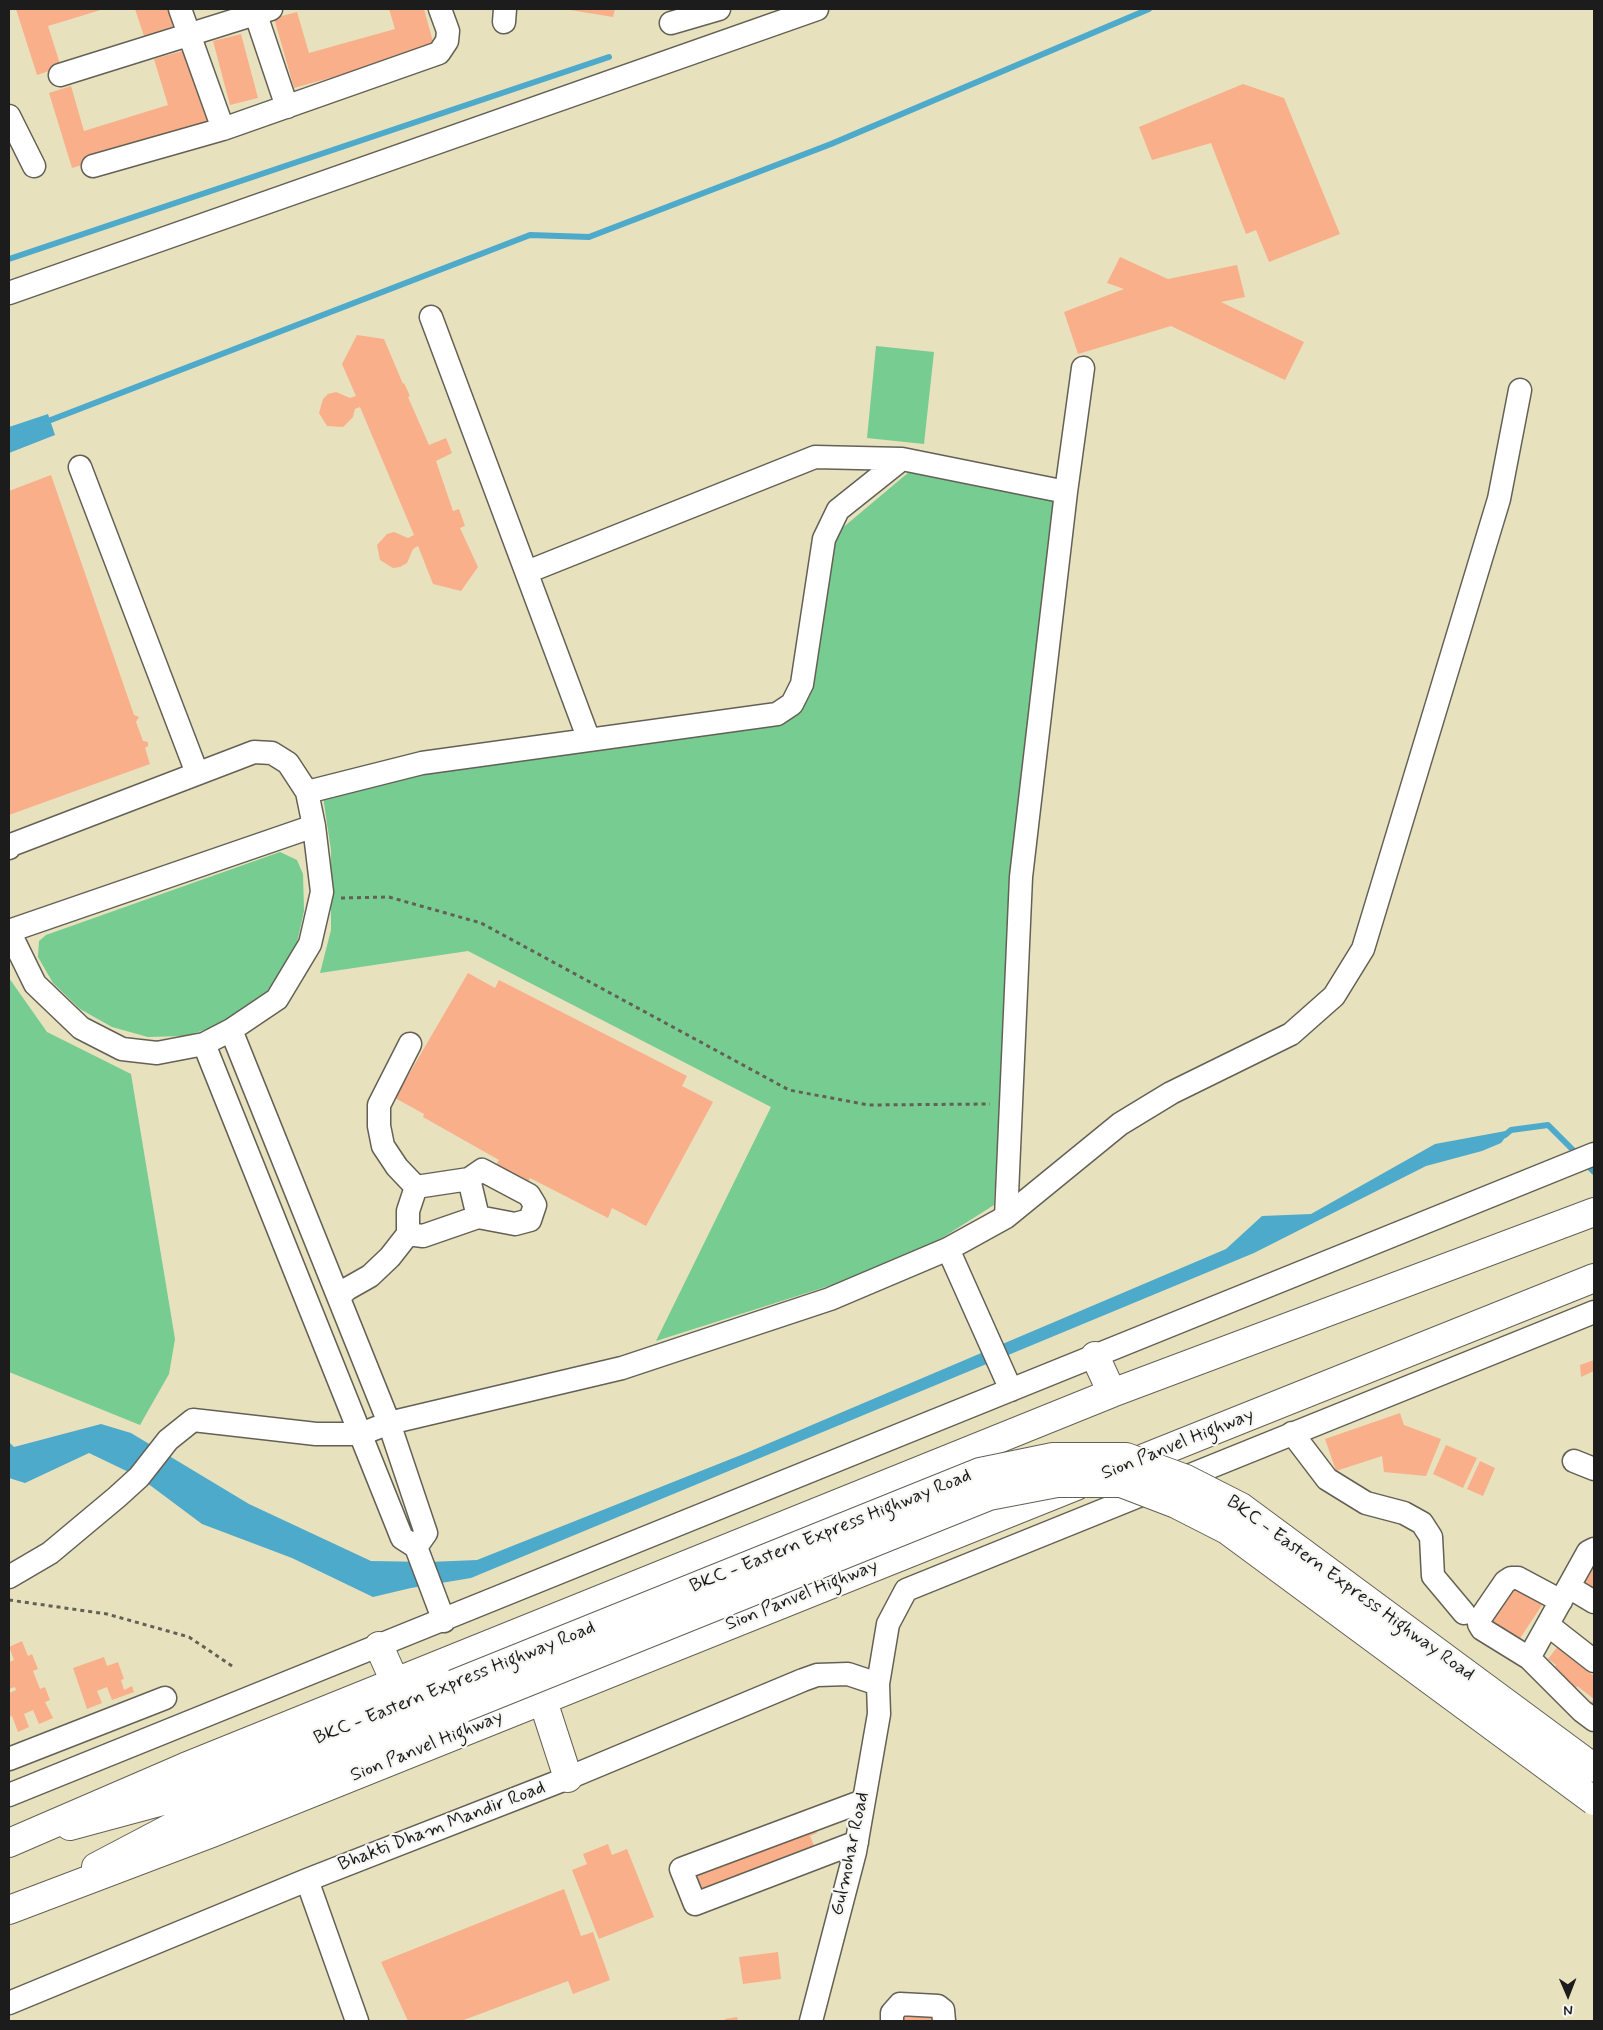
<!DOCTYPE html>
<style>
body{margin:0}
#map{position:relative;width:1603px;height:2030px;overflow:hidden;background:#e8e1be;font-family:Mynerve,sans-serif}
canvas{display:block}
.frame{position:absolute;inset:0;border:10px solid #1c1c1c;pointer-events:none}
.north{position:absolute;left:1543px;top:1970px;width:50px;height:50px;-webkit-text-stroke:4px #f6f6f2;paint-order:stroke;rotate:179deg;font-size:14px;font-weight:700;line-height:20px;text-align:center;color:#1c1c1c}
.north::after{content:'';display:block;margin:auto;width:18px;height:22px;background:#1c1c1c;clip-path:polygon(50% 0,100% 100%,50% 72%,0 100%)}
</style>
<div id="map">
<canvas width="1603" height="2030"></canvas>
<div class="frame"></div>
<div class="north">N</div>
</div>
<script>
const ctx = document.querySelector('canvas').getContext('2d');
ctx.lineJoin = 'round';
function fillPath(path, color) { ctx.fillStyle = color; ctx.fill(path, 'evenodd'); }
const toPath = rows => new Path2D(rows.map(r => 'M' + r).join(''));
function trace(path, color, width, dash) { ctx.strokeStyle = color; ctx.lineWidth = width; ctx.lineCap = dash ? 'butt' : 'round'; ctx.setLineDash(dash || []); ctx.stroke(path); }
function write(font, color, halo, rows, align = 'center') {
  ctx.font = font + ' Mynerve,sans-serif'; ctx.lineWidth = 4.5; ctx.setLineDash([]); ctx.textBaseline = 'middle'; ctx.strokeStyle = halo; ctx.fillStyle = color; for (const [text, x, y, turn = 0] of rows) {
    ctx.save(); ctx.translate(x, y); ctx.rotate((+turn || 0) * Math.PI / 180); ctx.textAlign = isNaN(turn) ? turn : align; if (halo) ctx.strokeText(text, 0, 0); ctx.fillText(text, 0, 0); ctx.restore();
  }
}
const green = toPath([
 [876,346,934,352,924,444,867,438],
 [909,472,1060,500,1011,871,994,1205,904,1262,656,1341,771,1107,468,951,320,973,331,930,331,850,323,797,389,771,799,713,810,696,834,535],
 [280,852,297,860,303,874,304,911,296,947,278,979,253,1006,221,1025,185,1036,148,1037,112,1027,80,1009,53,983,38,957,39,941,46,935],
 [9,978,47,1032,131,1074,175,1339,169,1374,140,1425,9,1372]
]);
const water = toPath([
 [48,414,55,435,9,453,9,427],
 [1511,1130,1501,1143,1482,1151,1426,1166,1254,1253,471,1578,411,1588,373,1597,292,1558,202,1524,139,1477,89,1453,25,1483,9,1478,9,1442,14,1447,101,1424,131,1433,249,1504,371,1561,429,1562,477,1560,746,1453,1226,1249,1262,1216,1311,1214,1435,1144]
]);
const stream = toPath([
 [9,259,609,57],
 [43,423,530,235,589,237,831,144,1149,9],
 [1505,1135,1511,1130,1548,1125,1578,1155],
 [1585,1163,1594,1172]
]);
const building = toPath([
 [16,9,104,9,48,26,61,67,37,75],
 [135,9,168,9,175,33,146,42],
 [389,9,424,9,435,49,294,88,274,18,297,12,309,53,395,29],
 [564,9,615,9,613,17],
 [241,34,258,98,230,105,213,41],
 [186,50,210,126,72,168,49,93,71,86,84,131,168,105,154,59],
 [1243,84,1284,98,1340,234,1269,262,1256,230,1246,234,1211,143,1152,160,1139,127],
 [1120,257,1168,279,1237,265,1245,297,1221,302,1304,342,1285,380,1171,326,1078,354,1064,312,1124,289,1107,283],
 [357,335,384,339,403,384,404,383,410,396,408,397,429,445,446,438,452,453,436,461,453,511,459,509,465,526,460,528,478,567,461,591,433,584,418,546,413,549,407,563,400,567,393,568,380,560,377,545,387,534,394,532,408,538,414,535,360,407,355,409,353,417,343,427,327,426,319,413,323,399,328,394,336,392,350,398,356,396,342,364],
 [51,475,134,715,139,717,136,722,143,741,148,742,148,746,145,748,150,764,9,815,9,491],
 [468,973,495,988,499,980,687,1076,682,1086,713,1102,646,1226,612,1208,608,1218,530,1178,524,1191,491,1173,499,1160,423,1117,424,1114,395,1098],
 [1594,1360,1594,1371,1581,1377,1580,1365],
 [1400,1413,1404,1425,1441,1439,1426,1476,1384,1472,1382,1456,1336,1471,1325,1439],
 [1446,1445,1477,1458,1463,1488,1433,1474],
 [1480,1461,1495,1468,1483,1496,1467,1489],
 [1594,1555,1594,1596,1576,1585],
 [1512,1581,1544,1602,1517,1643,1485,1622],
 [22,1641,28,1656,32,1654,38,1669,33,1671,40,1689,45,1687,50,1700,45,1702,53,1718,39,1724,33,1710,24,1714,29,1727,18,1732,12,1716,9,1717,9,1693,16,1690,15,1687,9,1689,9,1662,14,1660,9,1647],
 [1558,1646,1589,1661,1583,1668,1594,1676,1594,1711,1588,1706,1594,1699,1577,1686,1573,1691,1550,1673,1556,1665,1548,1659],
 [104,1657,107,1666,118,1662,124,1679,121,1680,124,1690,132,1686,134,1692,112,1700,107,1687,97,1691,102,1703,87,1709,73,1668],
 [813,1822,817,1833,810,1836,815,1848,703,1896,693,1873],
 [608,1844,612,1855,627,1849,654,1917,599,1939,572,1870,587,1864,583,1854],
 [564,1889,581,1936,593,1932,610,1980,573,1994,568,1981,461,2021,408,2021,381,1962],
 [778,1952,781,1979,743,1984,739,1957],
 [900,2012,936,2012,935,2021,900,2021],
 [737,2017,738,2021,725,2021,725,2019]
]);
const path = toPath([
 [341,898,389,897,481,923,789,1090,868,1105,990,1104],
 [9,1600,107,1614,189,1637,232,1666]
]);
const minor = toPath([
 [180,9,223,129],
 [254,9,287,107],
 [504,22,505,9],
 [671,23,719,9],
 [60,75,271,9],
 [9,116,34,166],
 [93,166,223,129,439,53,447,41,448,31,440,9],
 [9,293,817,9],
 [431,317,589,740],
 [80,467,197,773],
 [1066,492,1083,368],
 [527,572,815,457,902,459],
 [307,792,422,763,777,714,792,704,802,684,824,539,838,510,902,459,1066,492,1021,877,1006,1217],
 [9,848,11,845,254,752,272,753,288,763,307,792,314,826,322,892,310,944,277,999,231,1030,204,1044,157,1053,122,1049,81,1028,35,984,9,931],
 [9,931,314,826],
 [231,1030,389,1423,426,1533,416,1547],
 [204,1044,402,1538,416,1547,444,1621],
 [410,1044,379,1105,379,1126,383,1146,397,1167,416,1187],
 [408,1234,423,1236,478,1217,469,1179],
 [948,1249,1011,1390],
 [339,1297,347,1289,370,1276,390,1257,408,1234,408,1211,416,1187,469,1179,482,1170,529,1195,535,1205,530,1220,515,1224,478,1217],
 [1292,1433,1327,1479,1366,1503,1404,1513,1422,1523,1431,1537,1433,1576,1464,1613],
 [1574,1461,1594,1469],
 [9,1577,50,1553,117,1497,139,1477,168,1440,193,1420,316,1434,361,1434,389,1423,622,1368,830,1299,948,1249,1006,1217,1120,1124,1171,1093,1291,1034,1334,996,1363,949,1499,499,1520,390],
 [1569,1587,1594,1602],
 [1561,1601,1518,1578,1511,1578,1505,1582,1479,1620,1479,1624,1482,1629,1529,1658,1582,1711,1594,1720],
 [1548,1625,1594,1661],
 [1529,1658,1588,1552,1594,1549],
 [9,1759,165,1698],
 [9,1795,1594,1154],
 [857,1842,695,1904,681,1869,863,1801],
 [307,1880,357,2021],
 [9,2003,307,1880,568,1778,803,1680,817,1675,848,1674,878,1684],
 [811,2021,855,1852,879,1714,878,1684,888,1624,906,1590,1594,1312],
 [892,2021,892,2013,900,2004,938,2006,943,2010,944,2021]
]);
const major = toPath([
 [70,1826,185,1795,454,1684],
 [96,1867,195,1815,463,1708]
]);
const highway = toPath([
 [1095,1356,1112,1393],
 [1122,1467,1594,1278],
 [379,1646,395,1682],
 [543,1701,568,1778],
 [9,1843,185,1767,1112,1393,1594,1212],
 [9,1910,212,1833,1076,1486]
]);
const majorBridge = toPath([
 [454,1684,980,1472,1053,1457,1126,1457,1186,1479,1241,1507,1594,1768],
 [463,1708,989,1496,1057,1483,1121,1483,1176,1504,1227,1530,1594,1801]
]);
const streetNames = [
 ["Sion Panvel Highway",1178,1445,-22],
 ["BKC - Eastern Express Highway Road",831,1532,-22],
 ["BKC - Eastern Express Highway Road",1350,1589,36],
 ["Sion Panvel Highway",802,1596,-22],
 ["BKC - Eastern Express Highway Road",455,1684,-22],
 ["Sion Panvel Highway",427,1747,-22],
 ["Bhakti Dham Mandir Road",442,1827,-21],
 ["Gulmohar Road",851,1854,-78]
];
fillPath(green, '#76cc91');
fillPath(water, '#4daacb');
trace(stream, '#4daacb', 6);
fillPath(building, '#f9af8a');
trace(minor, '#636155', 25);
trace(major, '#636155', 30);
trace(highway, '#636155', 30);
trace(path, '#636155', 3, [4, 4]);
trace(minor, '#fff', 22);
trace(major, '#fff', 28);
trace(highway, '#fff', 28);
trace(majorBridge, '#636155', 30, []);
trace(majorBridge, '#fff', 28);
write('19px', '#1c1c1c', '#f6f6f2', streetNames);
</script>
